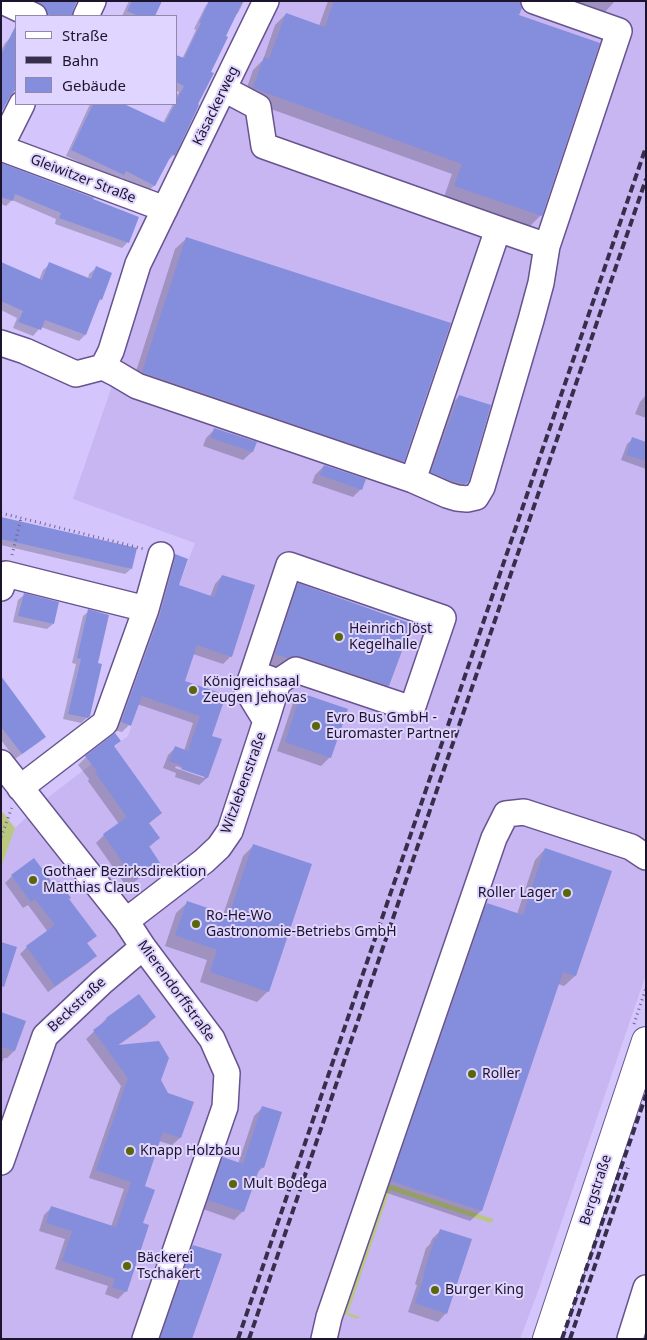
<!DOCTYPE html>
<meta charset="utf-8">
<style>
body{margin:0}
#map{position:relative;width:647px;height:1340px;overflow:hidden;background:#d4c5fc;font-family:"Noto Sans",sans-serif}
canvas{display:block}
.frame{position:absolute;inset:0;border:2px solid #1c142d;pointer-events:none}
.legend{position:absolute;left:15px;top:15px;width:162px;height:90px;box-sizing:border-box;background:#e0d5fe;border:1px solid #9288aa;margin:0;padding:6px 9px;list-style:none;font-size:15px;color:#1c142d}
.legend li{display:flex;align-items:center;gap:10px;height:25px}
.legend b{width:25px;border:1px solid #9288aa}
</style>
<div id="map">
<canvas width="647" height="1340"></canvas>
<div class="frame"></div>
<ul class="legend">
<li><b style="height:6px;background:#fff"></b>Straße</li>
<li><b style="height:6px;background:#372e4c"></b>Bahn</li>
<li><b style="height:14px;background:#858edc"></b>Gebäude</li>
</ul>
</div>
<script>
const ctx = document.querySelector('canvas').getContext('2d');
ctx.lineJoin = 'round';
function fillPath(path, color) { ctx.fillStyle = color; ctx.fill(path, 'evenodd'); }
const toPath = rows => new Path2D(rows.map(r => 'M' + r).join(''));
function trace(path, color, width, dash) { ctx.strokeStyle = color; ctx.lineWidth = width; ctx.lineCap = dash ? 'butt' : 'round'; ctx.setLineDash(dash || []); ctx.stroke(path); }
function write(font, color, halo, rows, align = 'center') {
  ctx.font = font + ' "Noto Sans",sans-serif'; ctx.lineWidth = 4; ctx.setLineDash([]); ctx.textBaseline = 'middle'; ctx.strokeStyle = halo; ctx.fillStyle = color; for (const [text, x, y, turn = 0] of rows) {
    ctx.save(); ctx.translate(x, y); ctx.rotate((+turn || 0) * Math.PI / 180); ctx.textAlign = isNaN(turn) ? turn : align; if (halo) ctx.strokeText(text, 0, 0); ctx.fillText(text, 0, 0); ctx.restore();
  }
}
const built = toPath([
 [266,1,646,1,646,974,537,1294,520,1339,1,1339,1,868,15,828,46,799,128,736,179,585,195,543,73,499,123,354,150,268,174,216]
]);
const green = toPath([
 [1,810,15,828,1,868],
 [382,1182,493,1219,493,1221,491,1223,390,1190,348,1313,360,1317,357,1319,337,1311]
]);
const shadow = toPath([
 [24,1,76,1,72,10,71,16,43,16],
 [129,1,161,1,154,16,122,16],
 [209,1,244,1,238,13,234,17,209,73,212,74,174,155,167,161,154,186,148,191,120,177,117,180,66,156,90,104,121,104,163,123,173,104,176,104,176,96,179,92,176,91,176,60,182,59,196,30,194,29,205,7],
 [328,1,519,1,517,16,541,215,530,226,444,197,452,174,243,99,253,70,263,60,275,25,286,14,319,26],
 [563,1,615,1,603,14],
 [11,37,16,40,16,86,14,91,8,97,1,111,1,50,5,43],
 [1,165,137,218,127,243,122,248,55,224,56,219,12,200,6,206,1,204],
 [187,238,403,461,392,472,132,384,175,249],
 [1,263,39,280,43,270,50,264,88,279,89,274,96,268,101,299,98,302,85,335,79,341,41,327,33,336,13,328,17,318,1,310],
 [459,396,465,484,456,492,423,481,451,405],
 [645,396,646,396,646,418,635,414,640,402],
 [215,429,255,443,252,452,243,460,203,446,206,438],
 [633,439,646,443,646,469,621,460,627,444],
 [324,466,361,489,353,497,312,483,315,475],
 [1,518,131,569,125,574,1,545],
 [175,556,177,585,210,597,215,584,222,576,231,656,223,664,193,654,184,681,210,737,220,740,207,778,199,785,175,777,176,773,163,768,168,755,175,748,184,751,193,723,137,704,129,725,122,732,114,730,168,563],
 [176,766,204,776,204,778,175,768],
 [298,585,388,686,377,697,264,665,287,596],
 [24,595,53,624,47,629,13,622,18,600],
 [89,611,96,664,89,716,81,723,63,719,76,664,72,663,83,616],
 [1,678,39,742,15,759,1,740],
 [302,695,330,757,321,766,277,751,293,703],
 [113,747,161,813,148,824,159,838,148,848,159,863,151,870,127,887,96,843,104,835,119,824,88,781,89,779,78,765,86,757],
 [254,845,268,991,257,1002,200,982,207,960,165,946,176,913,187,903,223,915,243,856],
 [545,849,575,976,564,986,558,984,481,1211,470,1221,381,1191,476,915,487,904,517,914,535,860],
 [12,876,54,886,68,899,95,936,86,944,95,956,88,963,48,992,20,954,27,947,48,932,28,905,23,908,5,883],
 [139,996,154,1017,147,1025,117,1046,160,1080,167,1094,192,1103,180,1138,172,1145,159,1141,143,1187,142,1224,126,1291,118,1299,105,1294,108,1286,55,1269,65,1239,39,1231,44,1215,52,1207,111,1227,124,1189,89,1178,121,1086,86,1039,99,1027,99,1026,106,1019],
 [1,1013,24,1021,14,1051,7,1058,4,1058,1,1065],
 [263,1107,263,1167,256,1174,243,1211,234,1220,200,1208,215,1167,223,1158,238,1164,254,1116],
 [441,1230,446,1313,438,1322,408,1312,417,1285,415,1284,426,1248,430,1244,432,1239],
 [193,1246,192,1339,156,1339,185,1254]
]);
const building = toPath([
 [36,1,77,1,73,10,72,16,53,16,48,14,45,7],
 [132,1,162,1,155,16,139,16,127,11],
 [209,1,243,1,226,36,228,37,211,72,214,73,198,104,199,105,175,156,172,154,155,186,126,171,124,175,71,150,93,104,124,104,165,123,175,104,176,104,176,100,184,86,176,82,176,55,184,58,201,23,199,23],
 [334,1,520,1,522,8,519,15,600,43,542,216,454,186,462,164,253,88,264,57,269,59,286,13,325,27],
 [16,25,16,89,9,98,1,113,1,55],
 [1,163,94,198,93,199,139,217,129,243,59,218,61,213,15,194,13,201,1,197],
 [186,237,451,323,404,462,142,372],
 [1,262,42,280,49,262,91,279,96,266,112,273,102,300,100,299,86,335,45,320,41,330,18,322,23,311,1,301],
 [459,395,491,405,469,481,466,484,448,480,431,472],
 [214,428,257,442,253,452,211,438],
 [632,437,646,442,646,461,626,455],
 [324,465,366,479,362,490,320,475],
 [1,517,137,548,132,569,1,539],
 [175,554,188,559,179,585,214,597,222,575,255,585,232,657,197,645,185,681,226,695,212,736,222,739,208,778,181,769,183,766,169,761,175,746,188,751,200,716,142,696,131,726,121,722,160,614,175,559],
 [298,583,412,624,389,686,301,656,294,656,287,658,275,654],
 [24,593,59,602,54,624,18,616],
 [88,609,109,615,98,663,102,664,90,716,88,718,68,714,81,659,77,658],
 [1,676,46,737,22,754,1,727],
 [301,693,348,709,331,758,285,742],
 [115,733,121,741,114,746,162,813,149,823,160,838,149,846,160,863,135,880,103,834,127,817,95,772,97,771,85,756],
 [253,844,312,864,269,992,210,972,217,950,175,935,187,901,229,915],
 [545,848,612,871,576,976,563,972,482,1211,391,1181,487,903,523,915],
 [34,858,54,885,59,881,71,898,69,899,97,936,87,943,97,956,55,986,26,946,55,925,35,899,31,902,11,875],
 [1,942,17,947,4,987,1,986],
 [139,994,156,1017,118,1045,159,1041,169,1058,161,1080,168,1093,194,1102,181,1138,163,1132,145,1186,155,1190,143,1223,149,1225,127,1292,112,1287,115,1279,62,1261,72,1231,46,1223,51,1206,116,1227,131,1182,96,1170,128,1078,93,1030,107,1020,106,1018],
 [1,1012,26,1021,15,1051,1,1047],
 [262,1106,282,1112,264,1168,260,1167,244,1212,208,1200,223,1157,243,1164],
 [440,1229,472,1239,447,1314,415,1303,424,1276,423,1275,435,1238,437,1239],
 [193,1245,222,1254,192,1339,160,1339]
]);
const path = toPath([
 [1,513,144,549],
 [12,555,21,518],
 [1,837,12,807],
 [634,1024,646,988]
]);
const minor = toPath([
 [2,1,34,16],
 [86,16,93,1],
 [1,146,22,104],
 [1,148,165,209],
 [498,229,547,246,619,31,534,1],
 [1,343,25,351,76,374,103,367,111,351,138,264,266,1],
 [103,367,115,373,137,386,413,480,498,229,264,146,258,107,224,89],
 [413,480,447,495,457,498,467,499,476,497,482,487,531,320,541,283,547,246],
 [1,588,6,574,146,609],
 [253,673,289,565,443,618,412,709,296,670,278,682],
 [1,763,126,921,143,947,212,1039,227,1073,225,1107,145,1339],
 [20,788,105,723,146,609,161,555],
 [126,921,204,861,219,847,230,831,266,721,278,682,253,673,247,690,266,721],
 [1,1162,45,1036,102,982,143,947],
 [324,1339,329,1317,494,838,506,814,524,812,631,847,646,857],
 [630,1339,646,1288]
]);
const major = toPath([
 [547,1339,646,1041]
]);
const rail = toPath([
 [238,1339,646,147],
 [249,1339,646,179],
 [562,1339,646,1095],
 [570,1339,628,1168]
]);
const markers = [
 [339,637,5,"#5a660a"],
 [193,690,5,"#5a660a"],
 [316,726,5,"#5a660a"],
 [33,880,5,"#5a660a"],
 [567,893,5,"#5a660a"],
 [196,924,5,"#5a660a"],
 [472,1074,5,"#5a660a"],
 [130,1151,5,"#5a660a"],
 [233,1184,5,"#5a660a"],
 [127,1266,5,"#5a660a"],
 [435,1290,5,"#5a660a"]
];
const streetNames = [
 ["Käsackerweg",216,106,-64],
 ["Gleiwitzer Straße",83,179,21],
 ["Witzlebenstraße",244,783,-70],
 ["Mierendorffstraße",176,991,54],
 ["Beckstraße",77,1005,-43],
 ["Bergstraße",596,1190,-72]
];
const poiNames = [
 ["Heinrich Jöst",349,629],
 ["Kegelhalle",349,645],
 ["Königreichsaal",203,682],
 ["Zeugen Jehovas",203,698],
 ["Evro Bus GmbH -",326,718],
 ["Euromaster Partner",326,734],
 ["Gothaer Bezirksdirektion",43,872],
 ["Matthias Claus",43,888],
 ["Roller Lager",557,893,"right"],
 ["Ro-He-Wo",206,916],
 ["Gastronomie-Betriebs GmbH",206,932],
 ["Roller",482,1074],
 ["Knapp Holzbau",140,1151],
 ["Mult Bodega",243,1184],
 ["Bäckerei",137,1258],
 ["Tschakert",137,1274],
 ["Burger King",445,1290]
];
fillPath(built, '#c7b6f1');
fillPath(green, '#b9c780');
fillPath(shadow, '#0003');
fillPath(building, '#858edc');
trace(minor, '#67538f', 28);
trace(major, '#67538f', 30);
trace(path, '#6f648b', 3, [1, 4]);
trace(minor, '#fff', 25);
trace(major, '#fff', 28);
trace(rail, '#372e4c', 4, [8, 4]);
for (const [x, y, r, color] of markers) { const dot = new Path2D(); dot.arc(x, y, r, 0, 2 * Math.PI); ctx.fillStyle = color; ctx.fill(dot); trace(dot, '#e0d5fe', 2); }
write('14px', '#1c142d', '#e0d5fe', streetNames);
write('14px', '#1c142d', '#e0d5fe', poiNames, 'left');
</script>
